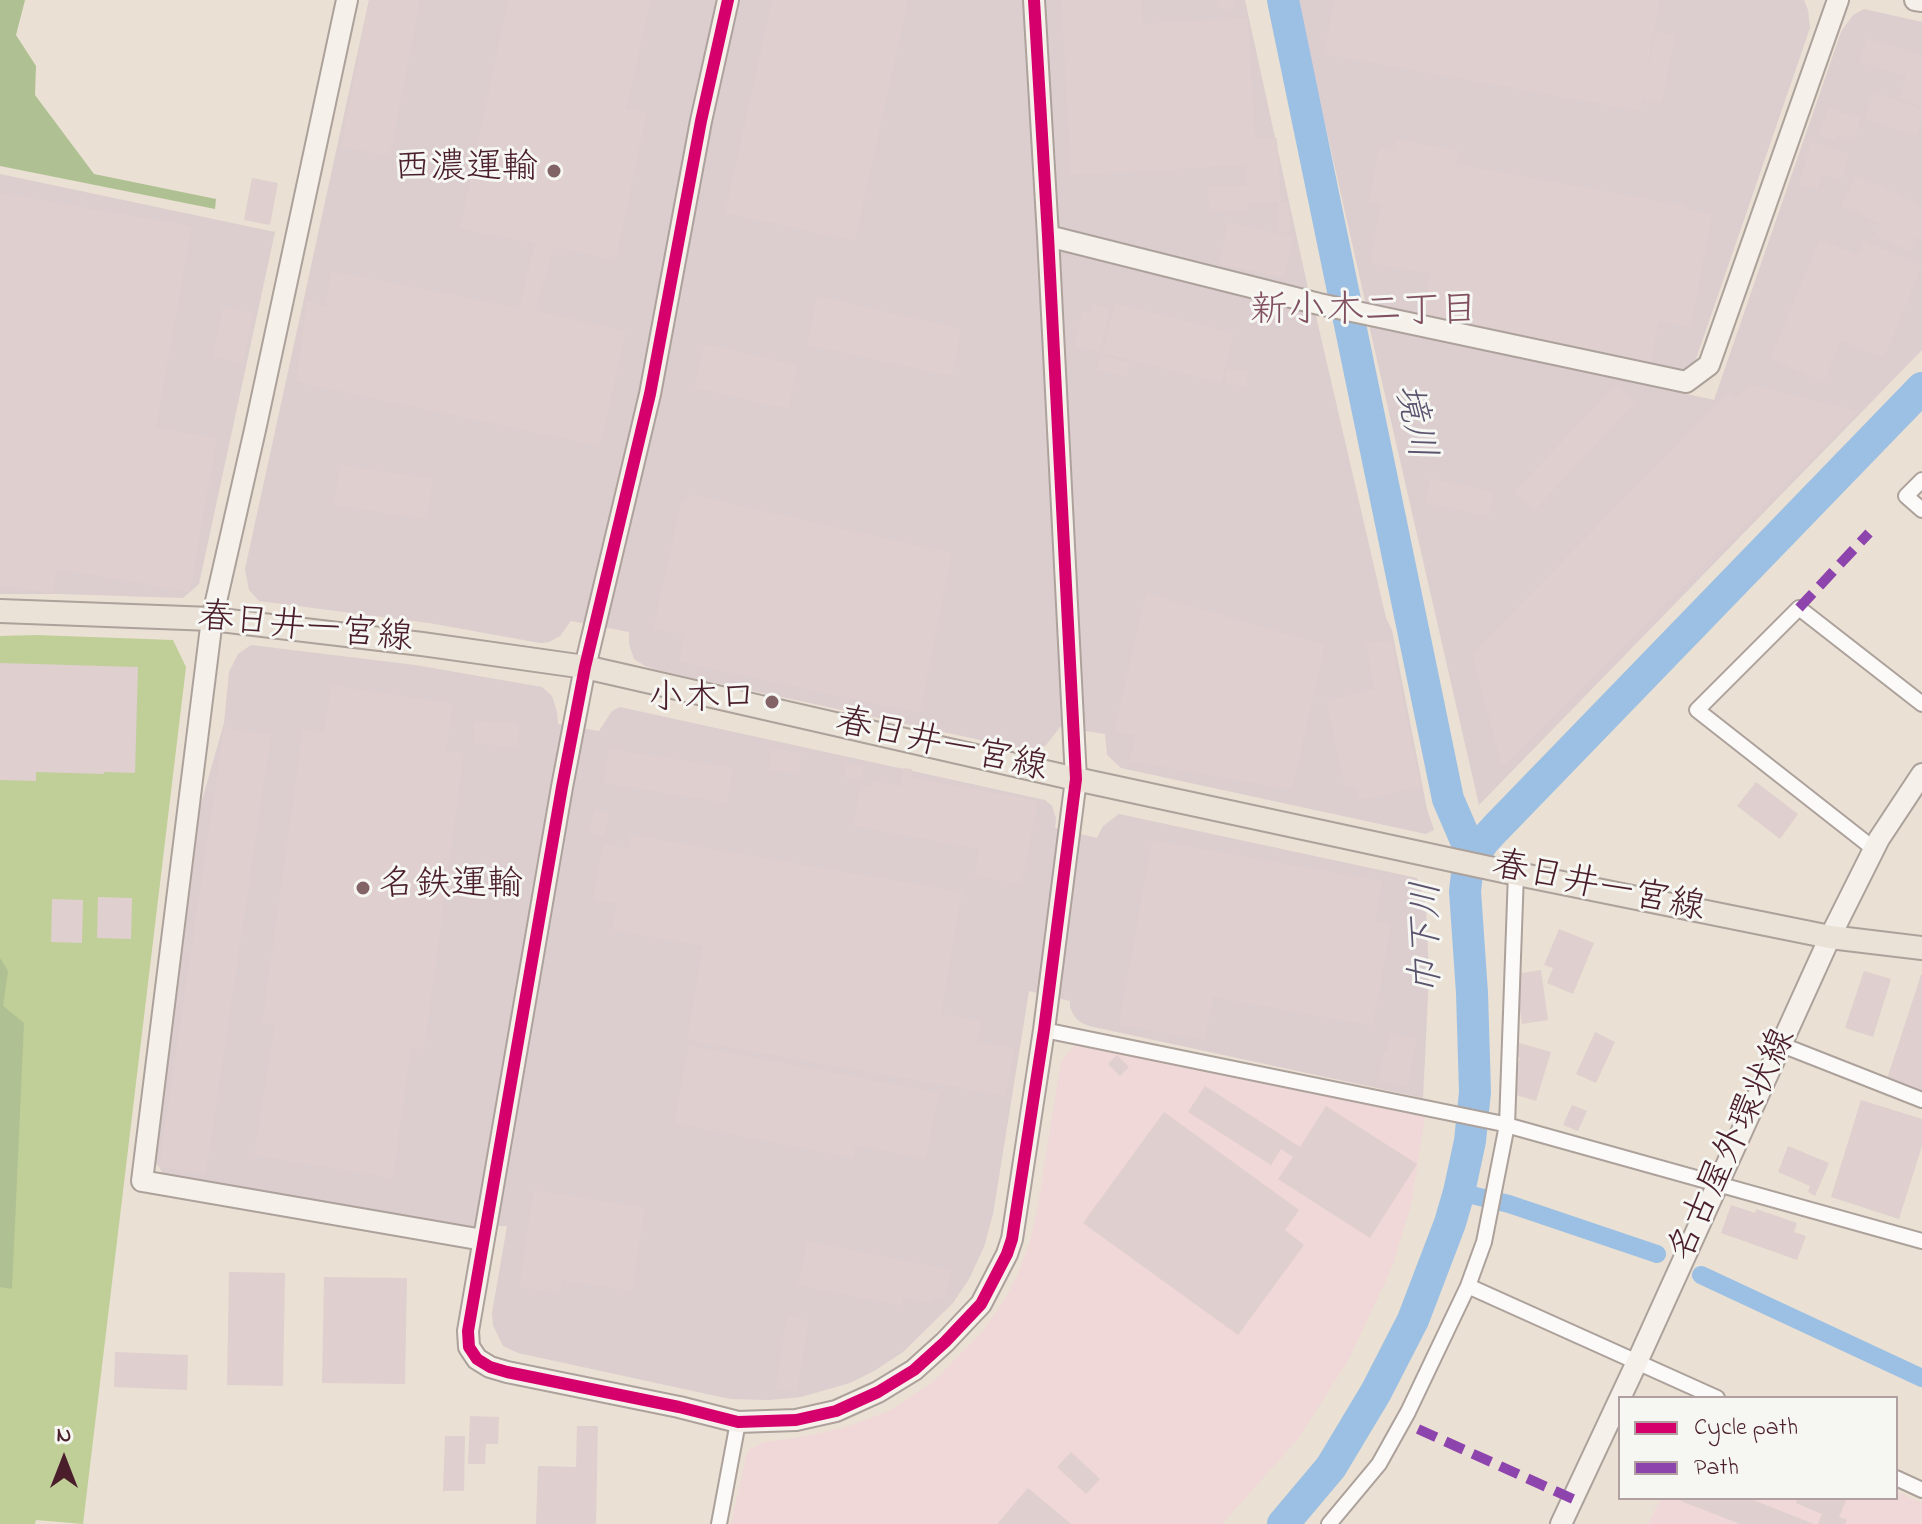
<!DOCTYPE html>
<meta charset="utf-8">
<style>
body{margin:0}
#map{position:relative;width:1922px;height:1524px;overflow:hidden;background:#eae0d3;font-family:"Indie Flower",sans-serif}
canvas{display:block}
.legend{position:absolute;left:1618px;top:1396px;width:280px;height:104px;box-sizing:border-box;background:#f6f6f2;border:2px solid #b1a0a2;margin:0;padding:10px 14px;list-style:none;font-size:24px;color:#4a1f2b}
.legend li{display:flex;align-items:center;gap:16px;height:40px}
.legend b{width:40px;border:2px solid #b1a0a2}
.north{position:absolute;left:24px;top:1420px;width:80px;height:80px;-webkit-text-stroke:6px #f6f6f2;paint-order:stroke;rotate:0deg;font-size:22px;font-weight:700;line-height:32px;text-align:center;color:#4a1f2b}
.north::after{content:'';display:block;margin:auto;width:28px;height:36px;background:#4a1f2b;clip-path:polygon(50% 0,100% 100%,50% 72%,0 100%)}
</style>
<div id="map">
<canvas width="1922" height="1524"></canvas>
<ul class="legend">
<li><b style="height:10px;background:#d6006c"></b>Cycle path</li>
<li><b style="height:10px;background:#8e44ad"></b>Path</li>
</ul>
<div class="north">N</div>
</div>
<script>
const ctx = document.querySelector('canvas').getContext('2d');
ctx.lineJoin = 'round';
function fillPath(path, color) { ctx.fillStyle = color; ctx.fill(path, 'evenodd'); }
const toPath = rows => new Path2D(rows.map(r => 'M' + r).join(''));
function trace(path, color, width, dash) { ctx.strokeStyle = color; ctx.lineWidth = width; ctx.lineCap = dash ? 'butt' : 'round'; ctx.setLineDash(dash || []); ctx.stroke(path); }
function write(font, color, halo, rows, align = 'center') {
  ctx.font = font + ' "Indie Flower","Klee One",sans-serif'; ctx.lineWidth = 6; ctx.setLineDash([]); ctx.textBaseline = 'middle'; ctx.strokeStyle = halo; ctx.fillStyle = color; for (const [text, x, y, turn = 0] of rows) {
    ctx.save(); ctx.translate(x, y); ctx.rotate((+turn || 0) * Math.PI / 180); ctx.textAlign = isNaN(turn) ? turn : align; if (halo) ctx.strokeText(text, 0, 0); ctx.fillText(text, 0, 0); ctx.restore();
  }
}
const built = toPath([
 [1074,1046,1095,1047,1425,1116,1412,1201,1393,1265,1349,1359,1298,1439,1222,1524,731,1524,746,1456,750,1449,764,1442,796,1438,843,1428,889,1411,934,1381,981,1333,1002,1304,1017,1276,1030,1241,1037,1211,1061,1062],
 [1896,1491,1922,1503,1922,1524,1648,1524,1661,1498,1896,1498]
]);
const industrial = toPath([
 [369,0,1245,0,1309,293,1316,316,1386,618,1392,630,1427,809,1434,830,1426,834,1121,768,1107,755,1105,734,1060,727,1046,745,1036,752,661,671,645,666,634,659,629,644,629,632,571,621,560,636,549,642,540,643,429,623,259,601,249,590,245,569],
 [1297,0,1804,0,1808,10,1810,28,1696,359,1687,370,1672,372,1366,305],
 [1864,9,1922,22,1922,350,1479,805,1369,325,1714,400,1841,32,1853,15],
 [0,174,275,232,199,584,183,598,60,594,0,594],
 [251,645,415,665,542,687,552,696,557,712,558,724,599,731,612,711,620,707,1045,800,1052,806,1056,818,1055,828,1097,838,1103,826,1119,814,1417,878,1426,905,1429,974,1423,1098,1089,1026,1080,1022,1074,1016,1070,1007,1070,1001,1029,991,993,1214,984,1247,969,1279,953,1303,903,1352,874,1371,850,1383,801,1397,769,1400,730,1399,518,1353,503,1346,493,1325,492,1313,507,1226,463,1227,166,1179,159,1167,150,1157,185,860,224,723,229,672,238,654]
]);
const green = toPath([
 [36,635,173,640,186,667,83,1524,36,1520,35,1524,0,1524,0,636]
]);
const forest = toPath([
 [0,0,25,0,16,35,36,66,35,95,94,174,216,199,215,209,0,166],
 [0,958,8,971,3,1006,24,1023,12,1289,0,1287]
]);
const canal = toPath([
 [1459,1192,1509,1204,1657,1254],
 [1701,1275,1922,1378]
]);
const river = toPath([
 [1283,0,1448,799,1473,857],
 [1283,1524,1331,1467,1376,1392,1413,1320,1450,1223,1459,1192,1470,1141,1475,1092,1472,993,1465,891,1467,874,1473,857,1483,842,1495,829,1922,388]
]);
const building = toPath([
 [369,0,420,0,390,156,341,147],
 [508,0,651,0,626,109,647,112,616,260,554,247,536,310,626,332,600,446,296,382,307,300,326,307,331,271,519,308,535,243,460,229],
 [772,0,908,0,855,241,725,213],
 [1061,0,1141,0,1143,24,1248,18,1255,139,1277,138,1281,202,1289,202,1290,232,1279,233,1278,202,1248,203,1249,210,1209,212,1208,187,1247,185,1246,165,1071,175],
 [1217,0,1235,0,1233,10,1216,7],
 [1334,0,1660,0,1645,81,1656,31,1675,35,1662,103,1642,99,1640,111,1324,54],
 [1867,38,1922,55,1922,107,1899,99,1906,76,1859,62],
 [1874,92,1922,109,1922,120,1916,136,1865,118],
 [1828,108,1861,118,1854,140,1837,135,1835,141,1819,136],
 [1396,139,1459,151,1456,164,1685,206,1685,209,1712,214,1691,327,1659,321,1651,363,1422,321,1430,274,1370,263,1381,203,1369,201,1379,147,1394,150],
 [1811,142,1849,153,1842,179,1822,174,1818,189,1799,184],
 [1856,175,1922,206,1922,240,1916,237,1910,252,1876,236,1881,224,1841,206],
 [252,178,278,183,270,225,244,220],
 [0,193,192,226,156,428,217,438,190,592,57,569,53,594,0,585],
 [1228,222,1293,237,1284,278,1219,264],
 [1820,239,1858,255,1864,241,1922,265,1884,358,1841,341,1824,382,1770,359],
 [817,296,961,329,952,376,807,345],
 [1115,303,1234,333,1221,383,1102,353],
 [1092,304,1110,308,1100,352,1074,346,1082,312,1090,313],
 [223,307,253,313,243,363,213,357],
 [704,344,798,365,788,409,694,388],
 [1101,355,1130,363,1127,377,1097,369],
 [1227,369,1248,371,1247,386,1225,384],
 [1616,384,1635,402,1534,511,1514,492],
 [1749,385,1859,411,1502,767,1472,654,1727,393,1736,397],
 [340,465,433,479,427,519,334,505],
 [1430,478,1494,492,1489,516,1425,503],
 [688,494,952,553,920,713,679,662,684,634,653,629,680,508],
 [1146,593,1325,645,1292,790,1129,761,1136,736,1114,732],
 [1391,640,1421,787,1359,800,1355,785,1345,788,1326,701,1374,689,1366,643],
 [0,663,138,667,135,773,104,772,104,774,36,772,36,781,0,780],
 [331,685,453,704,446,751,464,753,424,1050,411,1047,393,1178,254,1155,275,1025,262,1024,303,729,324,732],
 [475,721,519,723,518,746,474,744],
 [224,728,271,735,206,1174,159,1167],
 [609,749,733,768,727,803,604,783],
 [771,750,801,752,799,773,769,770],
 [846,764,864,765,862,778,844,777],
 [903,768,912,769,911,777,1038,801,1022,884,974,876,979,849,853,826,861,785,873,787,874,781,900,786],
 [1756,782,1798,814,1780,839,1737,806],
 [594,810,609,813,605,836,590,833],
 [631,835,962,892,941,1014,981,1021,977,1042,1014,1048,1006,1096,687,1040,703,946,612,930,617,904,593,900,603,844,629,849],
 [1152,840,1382,881,1375,921,1391,924,1373,1026,1213,997,1205,1040,1119,1025],
 [98,897,132,898,131,939,97,938],
 [52,899,83,900,82,943,51,942],
 [1559,929,1594,943,1573,994,1547,983,1553,968,1544,965],
 [1541,970,1548,1020,1522,1024,1514,974],
 [1864,971,1891,979,1873,1037,1845,1028],
 [1921,975,1922,975,1922,1091,1887,1079],
 [1595,1032,1615,1042,1596,1083,1576,1074],
 [1390,1034,1417,1039,1407,1087,1378,1081,1384,1051,1387,1051],
 [1516,1042,1551,1052,1536,1101,1510,1093,1520,1058,1512,1055],
 [689,1045,939,1093,926,1159,856,1145,854,1158,674,1123],
 [1117,1055,1129,1067,1120,1076,1108,1064],
 [1205,1086,1300,1147,1326,1106,1417,1164,1370,1238,1278,1179,1293,1157,1281,1149,1271,1165,1188,1112],
 [1861,1100,1922,1119,1922,1146,1899,1219,1831,1197],
 [1572,1105,1587,1111,1578,1131,1563,1125],
 [1164,1112,1299,1210,1285,1230,1304,1245,1238,1335,1083,1223],
 [1788,1146,1829,1163,1815,1196,1808,1192,1810,1186,1778,1172],
 [534,1190,645,1208,632,1291,562,1280,559,1293,519,1287],
 [1731,1205,1755,1213,1756,1209,1797,1223,1794,1232,1806,1236,1797,1260,1721,1233],
 [807,1241,951,1270,945,1300,933,1297,931,1304,903,1298,902,1306,798,1285],
 [229,1272,285,1273,283,1386,227,1385],
 [324,1277,407,1278,405,1384,322,1383],
 [787,1316,809,1320,797,1393,775,1389],
 [115,1352,188,1355,187,1390,114,1387],
 [470,1416,499,1417,498,1444,486,1444,485,1464,468,1464],
 [577,1426,598,1426,596,1524,536,1524,538,1466,576,1467],
 [445,1436,465,1436,464,1491,443,1491],
 [1071,1452,1100,1479,1086,1494,1057,1467],
 [1028,1488,1071,1524,997,1524],
 [1682,1498,1748,1498,1814,1524,1740,1524,1681,1501],
 [1798,1498,1847,1498,1839,1517,1847,1520,1845,1524,1818,1524,1822,1514,1796,1503]
]);
const street = toPath([
 [1922,480,1906,496,1922,510],
 [1874,849,1697,710,1799,608,1922,704],
 [1044,1030,1499,1123,1922,1241],
 [1782,1045,1922,1100],
 [1468,1286,1717,1398],
 [1896,1478,1922,1490],
 [719,1524,738,1422],
 [1329,1524,1379,1464,1408,1412,1468,1286,1484,1242,1507,1125,1516,873]
]);
const secondary = toPath([
 [347,0,255,430,212,619,142,1181,483,1240],
 [728,0,701,121,650,394,585,667,562,787,468,1331,469,1347,477,1359,490,1367,507,1372,679,1407,738,1422,796,1420,836,1411,878,1392,914,1370,945,1342,981,1304,1007,1254,1012,1239,1044,1030,1076,779,1048,236,1034,0],
 [1915,0,1922,1],
 [1048,236,1319,304,1686,382,1709,365,1838,0],
 [1561,1524,1637,1362,1830,937,1879,839,1922,774]
]);
const primary = toPath([
 [0,611,212,619,422,644,585,667,1076,779,1503,871,1830,937,1922,948]
]);
const quiet = toPath([
 [1799,608,1869,533],
 [1418,1429,1573,1499]
]);
const cycleway = toPath([
 [728,0,701,121,650,394,585,667,562,787,468,1331,469,1347,477,1359,490,1367,507,1372,679,1407,738,1422,796,1420,836,1411,878,1392,914,1370,945,1342,981,1304,1007,1254,1012,1239,1044,1030,1076,779,1048,236,1034,0]
]);
const markers = [
 [554,171,8,"#826366"],
 [772,702,8,"#826366"],
 [363,888,8,"#826366"]
];
const poiNames = [
 ["西濃運輸",538,171],
 ["小木口",756,702],
 ["名鉄運輸",379,888,"left"]
];
const streetNames = [
 ["春日井一宮線",305,631,6],
 ["春日井一宮線",941,748,13],
 ["春日井一宮線",1598,890,12],
 ["名古屋外環状線",1735,1146,-65]
];
const neighbourhoodNames = [
 ["新小木二丁目",1364,315]
];
const waterNames = [
 ["境川",1411,422,78],
 ["巾下川",1431,938,-90]
];
fillPath(built, '#f0d7d8');
fillPath(industrial, '#dccdcf');
fillPath(green, '#c0ce98');
fillPath(forest, '#afc092');
trace(canal, '#9cc0e4', 18);
trace(river, '#9cc0e4', 32);
fillPath(building, '#dfcfce');
trace(street, '#aca19b', 18);
trace(secondary, '#aca19b', 24);
trace(primary, '#aca19b', 26);
trace(street, '#fcfaf8', 14);
trace(secondary, '#f5f0ea', 20);
trace(primary, '#eae2d6', 22);
trace(quiet, '#8e44ad', 10, [20, 10]);
trace(cycleway, '#d6006c', 12);
for (const [x, y, r, color] of markers) { const dot = new Path2D(); dot.arc(x, y, r, 0, 2 * Math.PI); ctx.fillStyle = color; ctx.fill(dot); trace(dot, '#f6f6f2', 3); }
write('36px', '#4a1f2b', '#f6f6f2', poiNames, 'right');
write('36px', '#4a1f2b', '#f6f6f2', streetNames);
write('38px', '#825161', '#f6f6f2', neighbourhoodNames);
write('italic 38px', '#5b536e', '#f6f6f2', waterNames);
</script>
